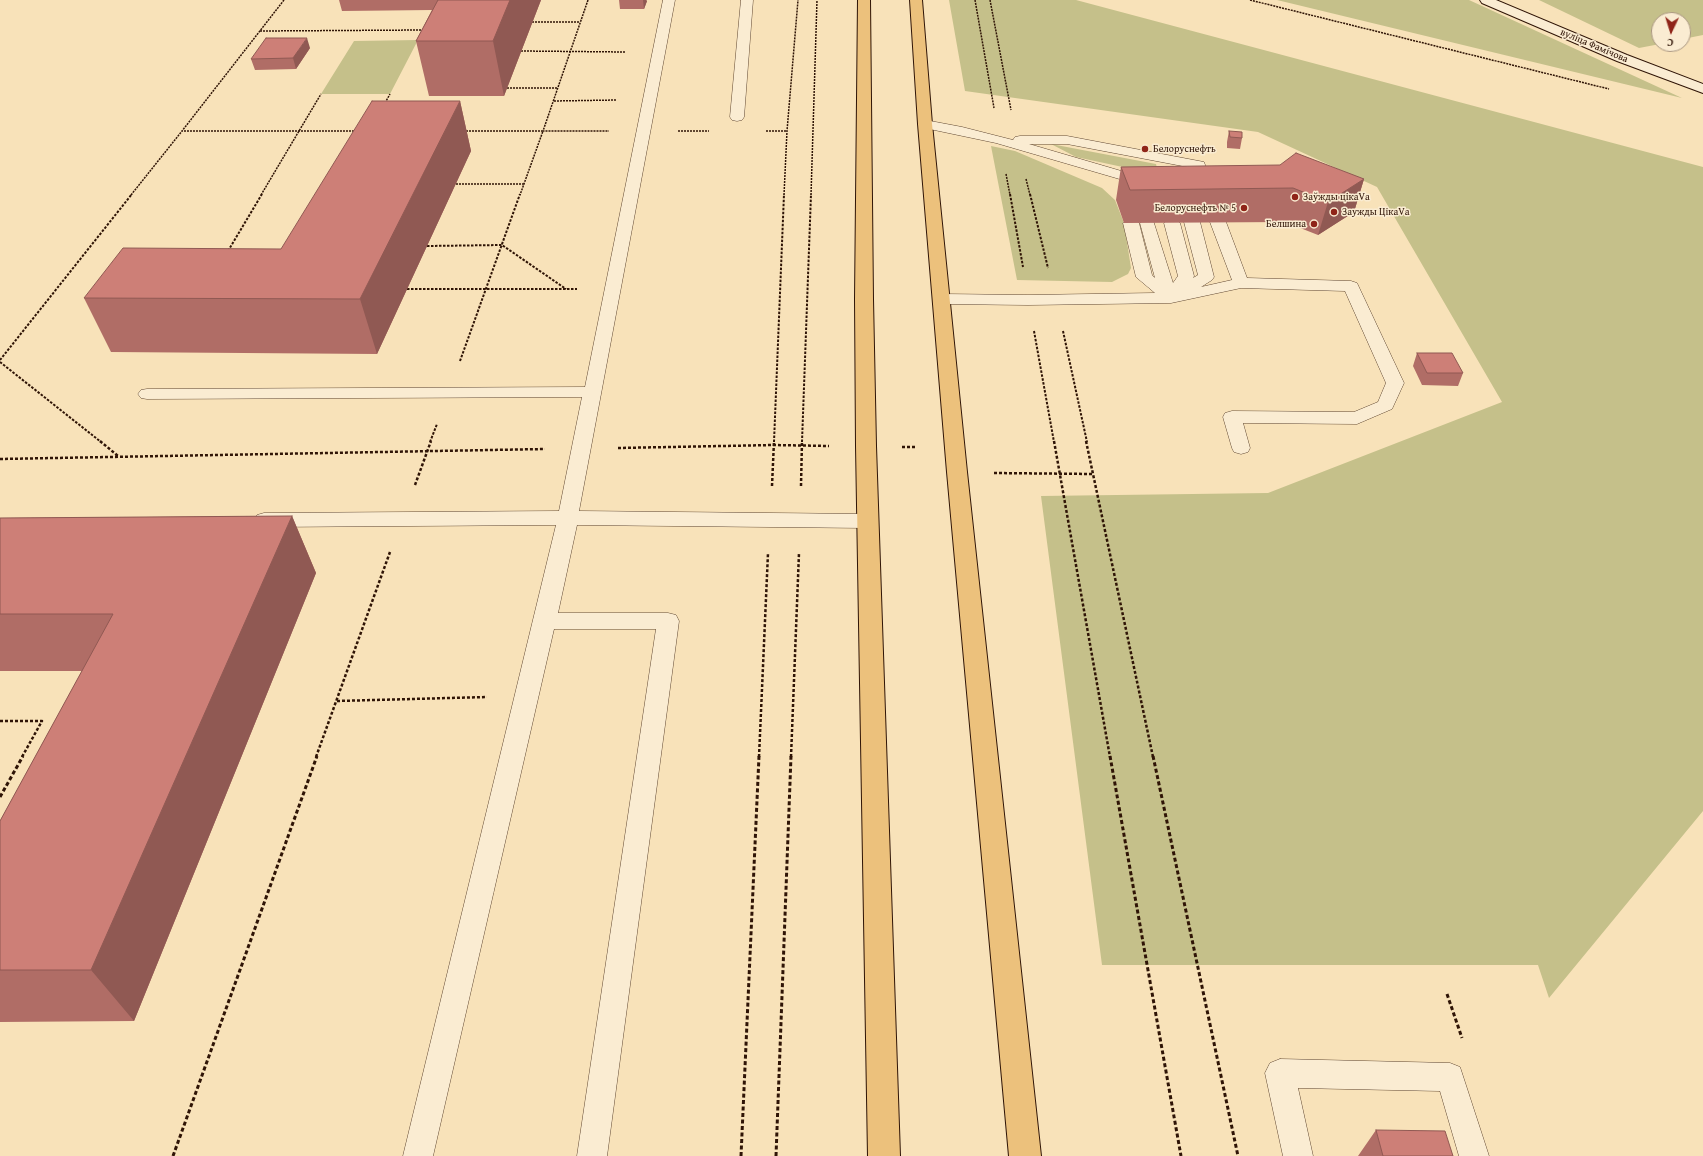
<!DOCTYPE html>
<meta charset="utf-8">
<style>
body{margin:0}
#map{position:relative;width:1703px;height:1156px;overflow:hidden;background:#f8e2b9;font-family:"Gentium Book Plus",serif}
canvas{display:block}
.north{position:absolute;left:1651px;top:12px;width:40px;height:40px;box-sizing:border-box;background:#faecd2;border:1px solid #a99680;border-radius:50%;rotate:184deg;font-size:11px;font-weight:700;line-height:16px;text-align:center;color:#2f1406}
.north::after{content:'';display:block;margin:auto;width:14px;height:18px;background:#8f2418;clip-path:polygon(50% 0,100% 100%,50% 72%,0 100%)}
</style>
<div id="map">
<canvas width="1703" height="1156"></canvas>
<div class="north">С</div>
</div>
<script>
const ctx = document.querySelector('canvas').getContext('2d');
ctx.lineJoin = 'round';
function fillPath(path, color) { ctx.fillStyle = color; ctx.fill(path, 'evenodd'); }
const toPath = rows => new Path2D(rows.map(r => 'M' + r).join(''));
function trace(path, color, width, dash) { ctx.strokeStyle = color; ctx.lineWidth = width; ctx.lineCap = dash ? 'butt' : 'round'; ctx.setLineDash(dash || []); ctx.stroke(path); }
function write(font, color, halo, rows, align = 'center') {
  ctx.font = font + ' "Gentium Book Plus",serif'; ctx.lineWidth = 3; ctx.setLineDash([]); ctx.textBaseline = 'middle'; ctx.strokeStyle = halo; ctx.fillStyle = color; for (const [text, x, y, turn = 0] of rows) {
    ctx.save(); ctx.translate(x, y); ctx.rotate((+turn || 0) * Math.PI / 180); ctx.textAlign = isNaN(turn) ? turn : align; if (halo) ctx.strokeText(text, 0, 0); ctx.fillText(text, 0, 0); ctx.restore();
  }
}
const green = toPath([
 [949,0,1076,0,1703,167,1703,811,1549,998,1538,965,1102,965,1041,496,1268,493,1502,402,1377,187,1258,132,965,91],
 [1277,0,1469,0,1682,98],
 [1539,0,1703,0,1703,35,1683,39,1683,20,1659,20,1659,44,1660,44,1639,48],
 [418,40,390,94,321,94,354,41],
 [1051,144,1156,164,1157,168,1146,172,1076,157],
 [991,146,1015,151,1102,188,1115,200,1124,223,1131,268,1128,274,1112,282,1017,280]
]);
const pathFar3 = toPath([
 [284,0,182,131,356,131],
 [588,0,543,131,609,131],
 [975,0,994,108],
 [990,0,1011,110],
 [1250,0,1609,89],
 [532,22,580,22],
 [260,31,423,30],
 [521,51,626,52],
 [507,88,558,88],
 [554,101,616,100],
 [385,103,390,94],
 [463,131,543,131,520,195],
 [678,131,709,131],
 [766,131,787,131],
 [1006,174,1010,195],
 [1026,179,1030,195],
 [456,184,524,184],
 [131,195,182,131],
 [261,195,321,94],
 [784,195,787,131,798,0],
 [811,195,817,0]
]);
const pathFar2 = toPath([
 [1010,194,1023,267],
 [1030,194,1048,268],
 [427,246,502,245,566,289],
 [228,251,262,194],
 [407,289,577,289],
 [1034,331,1054,442],
 [1063,331,1087,442],
 [0,360,132,194],
 [460,361,520,194],
 [0,362,101,442],
 [430,442,437,424],
 [774,442,784,194],
 [802,442,811,194]
]);
const pathFar1 = toPath([
 [100,441,118,456],
 [1054,441,1110,757],
 [1086,441,1153,757],
 [902,447,917,447],
 [618,448,774,445,829,446],
 [0,459,545,449],
 [994,473,1093,474],
 [415,485,431,441],
 [772,486,774,441],
 [801,486,802,441],
 [337,701,487,697],
 [0,721,42,721,22,757],
 [316,757,390,552],
 [759,757,768,553],
 [791,757,799,553]
]);
const path = toPath([
 [1110,756,1181,1156],
 [1153,756,1238,1156],
 [0,797,23,756],
 [1447,994,1462,1038],
 [173,1156,317,756],
 [741,1156,759,756],
 [776,1156,791,756]
]);
const lane = toPath([
 [663,0,675,0,579,511,867,514,874,516,877,521,874,526,867,528,577,525,558,613,668,613,676,615,679,621,607,1156,577,1156,656,629,554,629,433,1156,403,1156,556,525,264,527,257,525,254,520,257,515,264,513,559,511,582,397,147,399,141,398,138,394,141,390,147,389,585,387,663,0],
 [741,0,753,0,744,117,742,120,737,121,732,120,730,117,741,0],
 [925,120,962,127,1013,140,1015,137,1020,136,1067,136,1204,162,1215,193,1213,196,1208,197,1203,196,1193,168,1067,144,1029,144,1152,180,1154,183,1152,186,1147,187,996,143,920,127,918,124,920,121,925,120],
 [1192,217,1197,219,1200,222,1214,277,1212,280,1201,287,1232,280,1210,222,1213,219,1218,217,1223,219,1226,222,1247,278,1351,281,1357,283,1404,383,1392,409,1357,424,1243,423,1250,448,1248,452,1241,454,1234,452,1232,448,1223,417,1225,413,1232,411,1354,412,1378,402,1386,383,1345,291,1241,288,1171,303,1028,305,942,304,936,302,934,299,936,296,942,294,1028,295,1155,293,1136,277,1123,223,1126,220,1131,218,1136,220,1139,223,1152,275,1155,278,1140,223,1143,220,1148,218,1153,220,1173,283,1178,276,1164,223,1167,220,1172,218,1177,220,1180,223,1194,276,1193,278,1198,275,1184,222,1187,219,1192,217],
 [1280,1059,1450,1063,1460,1067,1489,1156,1459,1156,1440,1091,1298,1088,1313,1156,1283,1156,1265,1073,1270,1063,1280,1059]
]);
const secondary = toPath([
 [1480,0,1496,0,1627,55,1703,84,1703,93,1617,61,1482,3,1480,0]
]);
const highway = toPath([
 [858,0,870,0,873,299,876,446,900,1156,868,1156,856,446,855,299,858,0],
 [910,0,922,0,932,124,967,472,1041,1156,1009,1156,947,472,918,124,910,0]
]);
const wall = toPath([
 [339,0,541,0,504,96,429,96,416,41,432,10,342,11],
 [619,0,646,0,647,1,644,9,620,9],
 [310,48,296,69,255,70,251,59],
 [460,101,471,151,377,354,111,352,84,298,281,249],
 [1229,131,1242,138,1240,149,1227,148,1227,142],
 [1121,167,1364,179,1354,212,1318,235,1285,222,1124,223,1116,200],
 [1417,353,1463,373,1458,386,1422,385,1413,366],
 [292,516,316,573,134,1021,0,1022,0,821,82,671,0,671,0,518],
 [1376,1130,1453,1156,1358,1156]
]);
const shadedWall = toPath([
 [510,0,541,0,504,96,493,41],
 [643,0,646,0,647,1,644,9],
 [307,38,310,48,296,69,293,58],
 [460,101,471,151,377,354,360,299],
 [1364,179,1354,212,1318,235,1328,202],
 [292,516,316,573,134,1021,91,970]
]);
const building = toPath([
 [438,0,510,0,493,41,416,41,438,0],
 [266,38,307,38,293,58,251,59,266,38],
 [372,101,460,101,360,299,84,298,123,248,281,249,372,101],
 [1229,131,1242,132,1242,138,1230,137,1229,131],
 [1296,153,1364,179,1328,202,1293,188,1130,190,1121,167,1280,165,1296,153],
 [1417,353,1452,353,1463,373,1427,373,1417,353],
 [292,516,91,970,0,970,0,821,113,614,0,614,0,518,292,516],
 [1376,1130,1445,1131,1453,1156,1383,1156,1376,1130]
]);
const markers = [
 [1145,149,4,"#8f2418"],
 [1295,197,4,"#8f2418"],
 [1244,208,4,"#8f2418"],
 [1334,212,4,"#8f2418"],
 [1314,224,4,"#8f2418"]
];
const farStreetnames = [
 ["вуліца Фамічова",1594,46,23]
];
const farPoinames = [
 ["Белоруснефть",1153,149],
 ["Заўжды цікаVа",1303,197],
 ["Белоруснефть № 5",1236,208,"right"],
 ["Заужды ЦікаVа",1342,212],
 ["Белшина",1306,224,"right"]
];
fillPath(green, '#c5c08a');
trace(lane, '#614833', 1);
trace(secondary, '#2f1406', 2);
trace(highway, '#2f1406', 2);
trace(pathFar3, '#2f1406', 1.5, [2, 1]);
trace(pathFar2, '#2f1406', 2, [2.5, 1.5]);
trace(pathFar1, '#2f1406', 2.5, [3, 2]);
trace(path, '#2f1406', 3, [4, 2.5]);
fillPath(lane, '#faecd2');
fillPath(secondary, '#faecd2');
fillPath(highway, '#ecc17c');
fillPath(wall, '#b06d66');
fillPath(shadedWall, '#905953');
fillPath(building, '#cd7f77');
trace(building, '#905953', 1);
for (const [x, y, r, color] of markers) { const dot = new Path2D(); dot.arc(x, y, r, 0, 2 * Math.PI); ctx.fillStyle = color; ctx.fill(dot); trace(dot, '#faecd2', 1.5); }
write('10px', '#2f1406', '#faecd2', farStreetnames);
write('10px', '#2f1406', '#faecd2', farPoinames, 'left');
</script>
